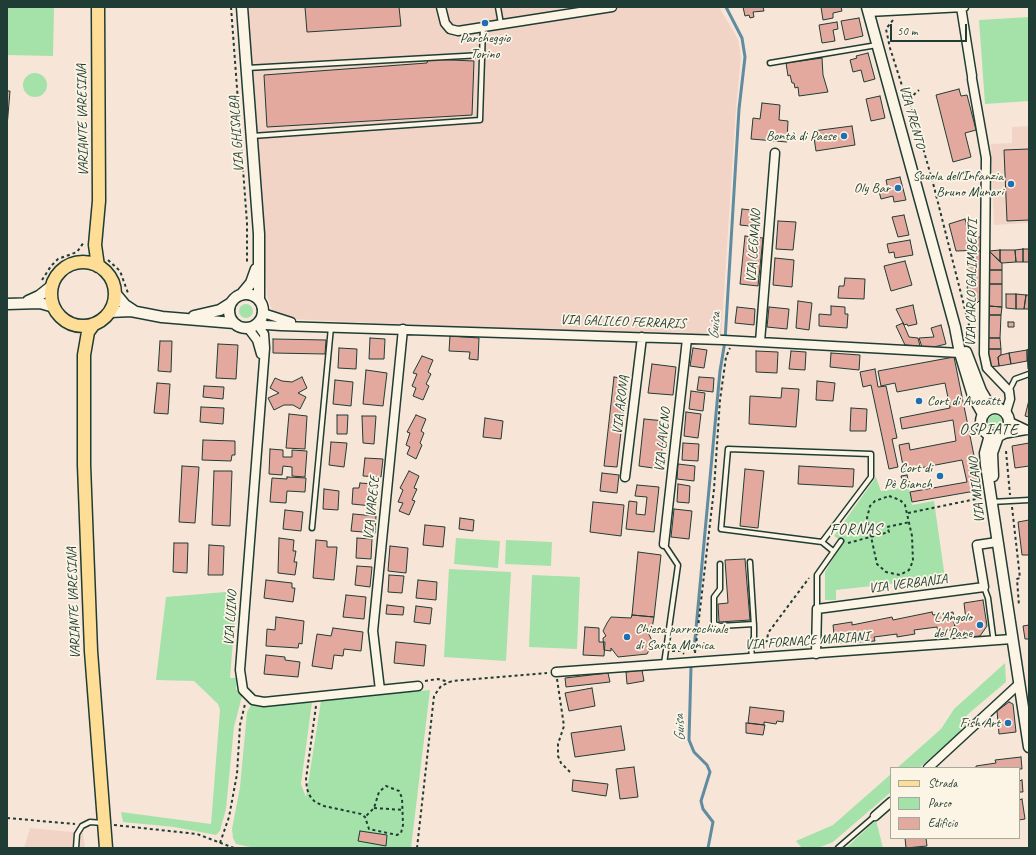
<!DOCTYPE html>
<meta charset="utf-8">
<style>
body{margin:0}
#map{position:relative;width:1036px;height:855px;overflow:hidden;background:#f7e6d7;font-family:Caveat,sans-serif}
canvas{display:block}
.frame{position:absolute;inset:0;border:8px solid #1f3d34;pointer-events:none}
.legend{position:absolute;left:890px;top:767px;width:130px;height:72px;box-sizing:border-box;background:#fcf5e5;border:1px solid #a4ab9e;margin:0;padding:5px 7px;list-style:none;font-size:12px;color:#1f3d34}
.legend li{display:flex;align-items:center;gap:8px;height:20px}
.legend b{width:20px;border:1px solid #a4ab9e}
.scale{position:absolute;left:890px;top:24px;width:77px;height:18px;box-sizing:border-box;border:2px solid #1f3d34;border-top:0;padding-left:5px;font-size:12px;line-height:14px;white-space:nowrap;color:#1f3d34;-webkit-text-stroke:3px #fcf5e5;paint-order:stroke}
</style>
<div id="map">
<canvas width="1036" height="855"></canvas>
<div class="frame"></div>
<ul class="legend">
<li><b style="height:5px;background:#fedd96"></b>Strada</li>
<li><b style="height:11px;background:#a5e2a9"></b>Parco</li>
<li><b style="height:11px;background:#e3a99f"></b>Edificio</li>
</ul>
<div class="scale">50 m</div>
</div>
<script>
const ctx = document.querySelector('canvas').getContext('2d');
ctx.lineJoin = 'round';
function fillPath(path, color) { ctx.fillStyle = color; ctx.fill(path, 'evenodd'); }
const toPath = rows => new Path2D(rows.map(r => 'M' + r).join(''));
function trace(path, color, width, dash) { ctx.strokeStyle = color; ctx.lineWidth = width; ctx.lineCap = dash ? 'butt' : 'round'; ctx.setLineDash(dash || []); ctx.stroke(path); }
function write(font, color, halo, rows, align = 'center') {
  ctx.font = font + ' Caveat,sans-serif'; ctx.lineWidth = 3.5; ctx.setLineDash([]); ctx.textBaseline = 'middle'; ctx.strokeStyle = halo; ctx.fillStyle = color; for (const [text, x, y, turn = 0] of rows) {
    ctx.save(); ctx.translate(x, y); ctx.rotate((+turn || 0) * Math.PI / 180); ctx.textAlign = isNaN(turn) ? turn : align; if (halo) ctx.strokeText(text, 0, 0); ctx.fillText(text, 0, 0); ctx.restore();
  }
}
const built = toPath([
 [248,7,719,7,738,39,741,57,736,108,721,339,288,319,273,313,267,296],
 [1029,126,1029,223,994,225,991,144,1012,143,1012,127],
 [30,828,83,833,85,848,24,848]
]);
const green = toPath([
 [7,7,54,7,53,56,7,55],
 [1029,17,1029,101,985,104,979,20],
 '23 85a12 12 0 1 1 24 0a12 12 0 1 1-24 0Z',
 '239 311a7 7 0 1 1 14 0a7 7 0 1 1-14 0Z',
 '988 422a7 7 0 1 1 14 0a7 7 0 1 1-14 0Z',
 [876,477,881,491,909,487,912,505,934,501,945,578,836,590,836,600,825,600,825,572,843,542,834,536],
 [456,538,500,541,498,568,454,564],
 [506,540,552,542,551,566,505,564],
 [449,569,511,572,506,661,444,657],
 [532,575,580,577,577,649,529,647],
 [237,591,230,678,237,678,236,689,242,696,234,727,226,809,220,831,216,835,174,827,123,822,121,812,211,824,220,710,218,704,194,681,156,680,166,597],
 [1005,663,1006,682,967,715,967,727,919,768,897,768,941,729,954,709],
 [430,690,411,848,255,848,236,844,233,838,232,829,240,787,247,712,251,705,264,707,312,702,301,784,306,797,321,701],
 [891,774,891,792,833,842,818,848,802,848,796,841,833,825],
 [876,820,883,848,846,848]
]);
const stream = toPath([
 [694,650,720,371,725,341,739,109,745,57,742,38,726,7],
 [691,667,689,740,694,752,707,765,710,772,701,801,703,809,713,822,708,848]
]);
const building = toPath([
 [305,7,399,7,401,26,307,32,305,7],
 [743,7,763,7,764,11,753,12,754,17,750,18,749,15,745,16,743,7],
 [821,7,841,7,842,11,833,13,833,18,823,20,821,7],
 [859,18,863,36,845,40,841,21,859,18],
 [837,22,838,29,833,30,835,41,822,43,819,25,837,22],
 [868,53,875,79,864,82,861,70,853,72,850,60,857,58,856,56,868,53],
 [822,58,823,75,828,92,799,96,798,87,795,88,794,83,792,83,790,75,788,76,786,63,822,58],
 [428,59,474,61,472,115,267,127,264,75,427,63,428,59],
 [959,89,961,96,967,95,976,130,965,133,971,157,953,162,936,95,959,89],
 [7,91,10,91,7,127,7,91],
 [880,96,885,118,871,121,866,99,880,96],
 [762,103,780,105,779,120,788,121,787,142,751,139,753,118,760,119,762,103],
 [852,126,855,145,816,151,813,131,852,126],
 [1029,149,1029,220,1007,221,1004,150,1029,149],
 [900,177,906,200,894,202,893,196,881,199,879,191,888,189,886,180,900,177],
 [742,209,760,211,759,227,740,225,742,209],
 [904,215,909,235,898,237,892,217,904,215],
 [965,219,969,237,981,237,981,250,956,251,949,224,965,219],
 [778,221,796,222,793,250,776,249,778,221],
 [745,236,763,238,758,286,740,284,745,236],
 [910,240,913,255,895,258,894,252,889,253,887,244,910,240],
 [1023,249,1029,249,1029,262,1023,262,1023,249],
 [1023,249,1023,262,1016,262,1015,250,1023,249],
 [1000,250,1015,250,1016,262,1002,263,1000,262,1000,250],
 [1000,250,1000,262,989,251,1000,250],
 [972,251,982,251,980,300,976,304,971,302,967,287,970,284,968,263,972,258,972,251],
 [989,251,1002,263,1002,270,989,270,989,251],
 [775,258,794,260,792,287,773,285,775,258],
 [905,261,912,285,891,291,884,266,905,261],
 [989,270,1002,270,1002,284,989,284,989,270],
 [845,278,865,279,864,299,838,298,839,286,844,286,845,278],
 [989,284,1002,284,1002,307,989,306,989,284],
 [1006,294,1016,294,1016,309,1006,308,1006,294],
 [1016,294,1026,295,1024,309,1016,309,1016,294],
 [1026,295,1029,295,1029,309,1024,309,1026,295],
 [798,301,812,303,809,330,796,328,798,301],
 [913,305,917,324,908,326,907,324,904,325,896,309,913,305],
 [831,306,845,307,845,314,848,314,847,328,819,326,819,314,831,315,831,306],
 [989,306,1002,307,1001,315,989,315,989,306],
 [737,307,755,309,754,325,735,323,737,307],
 [769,307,789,309,787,329,767,327,769,307],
 [989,315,1001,315,1000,338,988,338,989,315],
 [1008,322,1014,322,1014,327,1008,327,1008,322],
 [903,323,909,337,918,338,920,346,905,345,896,326,903,323],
 [941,325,946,344,930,348,922,347,919,338,934,337,931,328,941,325],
 [450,336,479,338,478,360,469,359,470,352,449,351,450,336],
 [370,338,385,339,384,359,369,359,370,338],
 [988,338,1000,338,1001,349,987,349,988,338],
 [273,339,326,340,325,354,273,353,273,339],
 [160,341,172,341,171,372,158,371,160,341],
 [218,344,238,345,236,379,216,378,218,344],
 [339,348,357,349,356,369,338,368,339,348],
 [693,348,707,350,704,368,690,366,693,348],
 [1029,348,1029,369,1028,369,1027,350,1029,348],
 [987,349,1001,349,1001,355,998,357,999,366,988,367,987,349],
 [1027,350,1027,361,1011,364,1009,353,1027,350],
 [756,351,778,352,777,373,756,372,756,351],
 [791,351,806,352,805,370,789,369,791,351],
 [831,353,860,355,859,370,830,367,831,353],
 [1009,353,1011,364,999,366,998,357,1001,355,1009,353],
 [422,356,433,360,428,372,431,374,426,384,429,386,423,400,413,396,416,388,412,386,417,374,413,373,422,356],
 [954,357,981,490,912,502,910,492,967,482,962,460,904,471,899,445,909,443,910,450,956,441,953,420,902,429,900,418,950,408,945,383,897,392,895,383,881,386,878,371,954,357],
 [652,364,676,367,673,395,648,393,652,364],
 [875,369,878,387,886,386,897,438,892,439,898,467,889,469,871,385,863,387,860,372,875,369],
 [366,370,387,373,383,406,363,404,366,370],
 [302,377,307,388,298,393,306,397,300,409,293,405,284,405,274,410,268,398,279,393,270,388,275,378,282,381,292,382,302,377],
 [614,377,627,379,617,467,604,466,614,377],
 [699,377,714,378,713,392,697,390,699,377],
 [335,380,353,382,351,406,333,404,335,380],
 [817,381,835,383,833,401,816,400,817,381],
 [157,383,170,384,168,414,154,413,157,383],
 [204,386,224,387,223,399,203,397,204,386],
 [782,388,799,389,796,427,749,424,750,396,781,398,782,388],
 [691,391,705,393,703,411,689,409,691,391],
 [1029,400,1029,417,1025,416,1029,400],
 [201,407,224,408,223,424,200,422,201,407],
 [851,408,867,409,866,431,850,431,851,408],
 [686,412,701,414,698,438,684,436,686,412],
 [289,414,307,416,305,449,286,448,289,414],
 [337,415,348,415,347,434,337,434,337,415],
 [416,415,426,419,421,431,424,433,420,443,422,445,416,459,407,454,410,447,406,445,410,433,407,432,416,415],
 [362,416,376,416,374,444,363,443,362,416],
 [485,418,503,421,501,439,483,437,485,418],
 [644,419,665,421,660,469,639,466,644,419],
 [203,440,235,441,235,455,232,455,231,461,202,460,203,440],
 [331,442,347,443,344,467,329,465,331,442],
 [683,443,699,444,698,461,682,460,683,443],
 [1029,443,1029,466,1015,468,1012,446,1029,443],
 [270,449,283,450,283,457,292,457,292,450,307,451,305,477,292,476,292,467,283,466,282,475,269,474,270,449],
 [365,458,383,459,381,477,363,476,365,458],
 [678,464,695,466,694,481,677,479,678,464],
 [182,466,199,467,195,523,179,522,182,466],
 [799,466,854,469,853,487,798,484,799,466],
 [745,469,764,471,758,528,740,526,745,469],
 [214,471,232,471,230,526,212,525,214,471],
 [409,471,419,476,414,488,417,489,412,500,415,501,409,515,399,511,403,503,398,502,403,490,400,488,409,471],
 [602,473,619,475,617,493,600,491,602,473],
 [907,475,909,484,903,485,901,476,907,475],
 [287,477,306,478,305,492,287,491,286,503,270,502,272,478,287,479,287,477],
 [360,483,374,484,372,506,352,504,353,488,359,488,360,483],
 [678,484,690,486,689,503,677,502,678,484],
 [637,485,659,487,654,532,626,529,629,501,637,502,636,514,645,515,647,497,635,496,637,485],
 [324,489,339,491,338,510,323,509,324,489],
 [593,502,624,505,621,536,590,532,593,502],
 [674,509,692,511,689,539,671,537,674,509],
 [285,510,303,512,301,531,283,529,285,510],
 [353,514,376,516,375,533,351,531,353,514],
 [460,518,474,520,473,531,459,529,460,518],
 [1029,520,1029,555,1022,555,1018,522,1029,520],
 [425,525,445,527,443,547,423,545,425,525],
 [279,538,294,540,293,551,296,551,294,562,297,562,295,575,278,573,279,538],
 [357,538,372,539,371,559,356,558,357,538],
 [316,540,327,541,327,547,337,547,334,580,313,578,316,540],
 [174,543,188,543,187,573,173,572,174,543],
 [209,545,224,546,223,575,208,575,209,545],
 [390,546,408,548,406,573,388,571,390,546],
 [638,552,661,555,654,617,632,615,638,552],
 [745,559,750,620,719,622,718,604,728,603,725,560,745,559],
 [357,566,372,567,370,587,355,585,357,566],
 [389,575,404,576,402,593,388,592,389,575],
 [266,580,292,583,292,588,295,588,293,602,264,598,266,580],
 [418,580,437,582,436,600,416,598,418,580],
 [346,595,366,597,364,619,343,617,346,595],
 [983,600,987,626,980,636,957,638,954,622,966,620,964,603,983,600],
 [387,605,404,607,403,615,386,614,387,605],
 [416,606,432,608,430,624,414,622,416,606],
 [932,612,933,615,953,612,955,629,938,632,937,627,914,630,915,634,897,637,897,634,874,637,875,641,835,643,833,625,852,622,852,625,892,617,893,620,932,612],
 [632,615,654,617,652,628,647,630,653,643,647,654,618,657,611,648,611,651,604,650,603,638,606,636,603,631,607,623,611,617,631,618,632,615],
 [276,617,304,621,302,644,299,643,298,648,266,646,267,629,275,630,276,617],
 [1029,625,1029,639,1025,639,1023,626,1029,625],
 [585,627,599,628,599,642,605,642,604,656,583,655,585,627],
 [333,628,363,632,361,651,344,649,343,656,334,655,332,669,312,666,317,634,331,636,333,628],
 [396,642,426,645,424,666,394,663,396,642],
 [266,655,285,657,285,660,300,662,298,677,264,674,266,655],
 [642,670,644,681,627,684,626,672,642,670],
 [608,673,610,682,566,687,565,678,608,673],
 [592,688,595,706,569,711,565,693,592,688],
 [1009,702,1013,704,1016,732,999,734,997,711,1009,702],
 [750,707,784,711,783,722,777,721,776,724,764,722,764,725,748,723,750,707],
 [746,723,765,725,763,735,746,733,746,723],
 [621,726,625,750,575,757,571,733,621,726],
 [1021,757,1022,769,976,768,976,766,996,763,995,760,1021,757],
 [634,767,638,797,620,799,616,769,634,767],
 [573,780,608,784,606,796,572,791,573,780],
 [1022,780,1023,792,1019,792,1019,781,1022,780],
 [1022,799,1025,819,1019,820,1019,800,1022,799],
 [360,831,387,835,386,846,358,841,360,831],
 [905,838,926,838,927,846,906,848,905,838]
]);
const path = toPath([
 [231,7,247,223,247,263],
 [893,20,886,29,890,48,904,92,909,99,933,183,974,345],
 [909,99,919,90],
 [108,260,120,271,128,293],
 [42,280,51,266,58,259,77,252,84,242],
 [1006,451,1010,495],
 [889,496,900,500,905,505,912,536,913,561,909,570,900,575,886,572,877,564,867,518,870,506,875,501,889,496],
 [1012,507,1020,578,1017,579,1019,606],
 [908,513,981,498],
 [848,543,889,532,887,527,910,522],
 [759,643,767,641,768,633,809,578],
 [672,651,681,651,684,654],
 [695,653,714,489,720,400,726,357,730,348],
 [557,679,564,726,558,744,558,756,561,763,570,772],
 [425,681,438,679,449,682],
 [316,706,306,779,307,789,310,796,315,802,324,806,361,814,365,817,369,829,397,835,401,833,403,825,402,798,399,791,386,786,379,792,374,808,365,817],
 [374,808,404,810],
 [7,818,75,824],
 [114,825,197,834,234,848],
 [220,843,229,817,237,774,240,725,245,704],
 [417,848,434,696,441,686,452,681,547,673]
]);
const service = toPath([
 [498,7,501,24],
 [770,63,877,45],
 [247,68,482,55],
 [252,136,480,120,483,27],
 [1009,391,1015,379,1029,374],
 [991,502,1029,500],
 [312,528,331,327],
 [822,542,721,529,728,449,871,454,871,477,822,542,833,551],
 [664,544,678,565,664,664],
 [750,562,754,627,754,637,751,645,752,658],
 [720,564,720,589,714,597,714,624,720,626,754,624],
 [984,587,988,598,993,636],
 [817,609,817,575,841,541],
 [76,848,77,834,82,826,90,822,103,823],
 [838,848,875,816]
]);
const minor = toPath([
 [441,7,445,23,450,29,458,31,612,7],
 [961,7,972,76],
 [868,12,964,7],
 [972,79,986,158,984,354,987,368,1009,391,1010,399,1006,412],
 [263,313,291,322],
 [258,322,266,325,281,326,723,340,960,353],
 [257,324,264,334,265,348,240,670,243,690,253,700,264,702,418,686],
 [248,328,257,340,261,354],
 [760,342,775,153],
 [1010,422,1027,430],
 [1003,434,1026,430],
 [625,477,642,337],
 [664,544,687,339],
 [816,654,817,609,984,587,977,545,997,542],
 [556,672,1012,639],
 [380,690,373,631,403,329],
 [928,768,1019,684],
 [875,816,891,802]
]);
const tertiary = toPath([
 [242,7,259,234,259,300],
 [867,7,955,327,960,353,973,396,983,414],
 [115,293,125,305,134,311],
 '229 311a17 17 0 1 1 34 0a17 17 0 1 1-34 0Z',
 [241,295,251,283,256,269],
 [28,301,39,296,53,285],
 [7,304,40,303,54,307],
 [110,312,131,311,162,317,234,323],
 [194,316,220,310,231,303],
 [966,352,981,391,991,408],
 '981 422a14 14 0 1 1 28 0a14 14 0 1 1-28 0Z',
 [990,435,985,453,986,465,1029,747],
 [993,476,992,453,998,436]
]);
const primary = toPath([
 '51 294a32 32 0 1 1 64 0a32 32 0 1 1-64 0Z',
 [98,266,95,245,99,201,98,7],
 [94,324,88,332,84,355,84,465,91,651,106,848]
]);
const markers = [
 [485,23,4,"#1f6fb2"],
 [844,136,4,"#1f6fb2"],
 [1011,184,4,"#1f6fb2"],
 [898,188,4,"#1f6fb2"],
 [919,401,4,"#1f6fb2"],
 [940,476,4,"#1f6fb2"],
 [980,625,4,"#1f6fb2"],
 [627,637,4,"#1f6fb2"],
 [1008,723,4,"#1f6fb2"]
];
const poiNames = [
 ["Parcheggio",485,38,"center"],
 ["Torino",485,54,"center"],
 ["Bontà di Paese",836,136],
 ["Scuola dell'Infanzia",1003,176],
 ["Bruno Munari",1003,192],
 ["Oly Bar",890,188],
 ["Cort di Avocätt",927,401,"left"],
 ["Cort di",932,468],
 ["Pè Bianch",932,484],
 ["L'Angolo",972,617],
 ["del Pane",972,633],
 ["Chiesa parrocchiale",635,629,"left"],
 ["di Santa Monica",635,645,"left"],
 ["Fish Art",1000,723]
];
const streetNames = [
 ["VIA TRENTO",912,117,75],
 ["VARIANTE VARESINA",83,120,-91],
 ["VIA GHISALBA",237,134,-94],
 ["VIA LEGNANO",754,246,-86],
 ["VIA CARLO GALIMBERTI",972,283,-89],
 ["VIA GALILEO FERRARIS",623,322,2],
 ["VIA ARONA",621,405,-83],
 ["VIA LAVENO",663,440,-84],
 ["VIA MILANO",977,490,-96],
 ["VIA VARESE",372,508,-84],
 ["VIA VERBANIA",908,584,-7],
 ["VARIANTE VARESINA",74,603,-92],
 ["VIA LUINO",231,618,-86],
 ["VIA FORNACE MARIANI",807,641,-4]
];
const waterNames = [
 ["Guisa",715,326,-85],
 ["Guisa",680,728,-93]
];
const neighbourhoodNames = [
 ["FORNAS",856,530]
];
const quarterNames = [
 ["OSPIATE",989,430]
];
fillPath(built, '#f1d4c6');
fillPath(green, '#a5e2a9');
trace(stream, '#608ca1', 3);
fillPath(building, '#e3a99f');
trace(building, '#1f3d34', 1);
trace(service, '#1f3d34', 7);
trace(minor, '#1f3d34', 11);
trace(tertiary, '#1f3d34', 13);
trace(primary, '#1f3d34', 15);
trace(path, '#1f3d34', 2, [3, 3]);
trace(service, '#fcf5e5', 4);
trace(minor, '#fcf5e5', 8);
trace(tertiary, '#fcf5e5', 10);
trace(primary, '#fedd96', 12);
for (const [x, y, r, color] of markers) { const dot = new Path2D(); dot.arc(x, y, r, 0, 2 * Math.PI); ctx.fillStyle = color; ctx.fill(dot); trace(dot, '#fcf5e5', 1.5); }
write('14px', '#1f3d34', '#fcf5e5', poiNames, 'right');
write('14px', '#1f3d34', '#fcf5e5', streetNames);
write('italic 15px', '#3a5e61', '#fcf5e5', waterNames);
ctx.letterSpacing = '1px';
write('15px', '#1f3d34', '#fcf5e5', neighbourhoodNames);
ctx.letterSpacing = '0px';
ctx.letterSpacing = '1px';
write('16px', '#1f3d34', '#fcf5e5', quarterNames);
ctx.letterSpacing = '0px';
</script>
